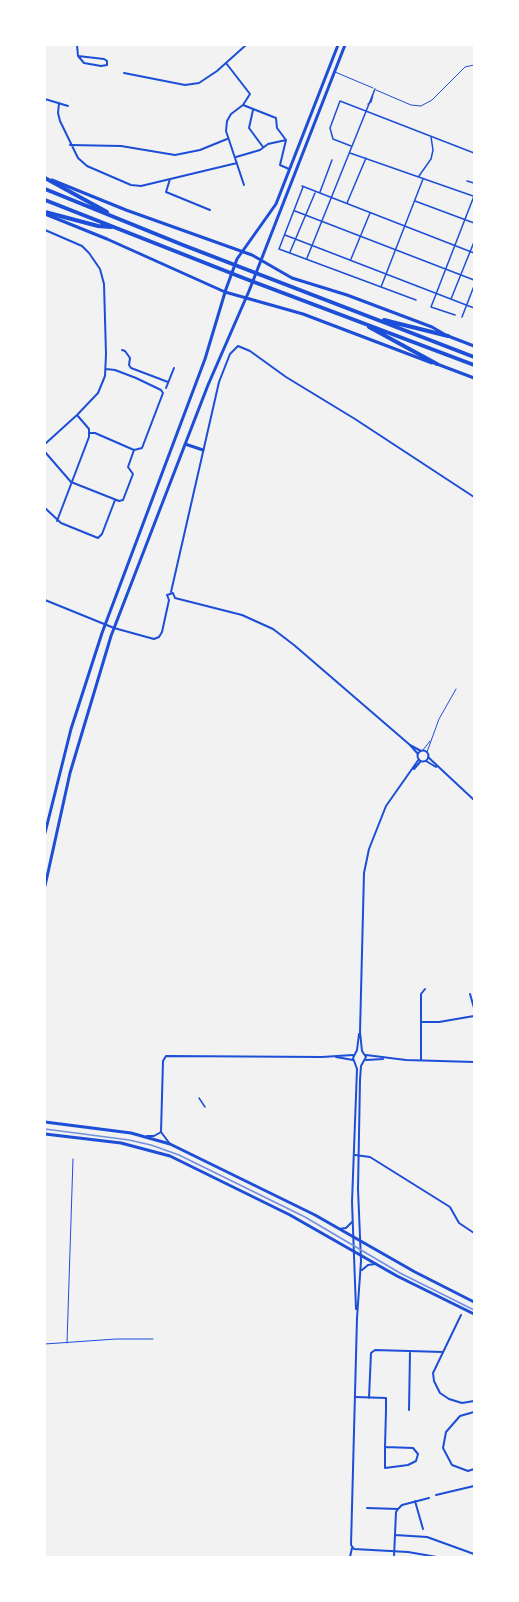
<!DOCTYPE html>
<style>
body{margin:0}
#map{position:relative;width:519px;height:1602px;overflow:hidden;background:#f2f2f2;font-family:Commissioner,sans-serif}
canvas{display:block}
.frame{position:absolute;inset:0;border:46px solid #fff;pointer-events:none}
</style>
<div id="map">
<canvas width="519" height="1602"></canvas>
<div class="frame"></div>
</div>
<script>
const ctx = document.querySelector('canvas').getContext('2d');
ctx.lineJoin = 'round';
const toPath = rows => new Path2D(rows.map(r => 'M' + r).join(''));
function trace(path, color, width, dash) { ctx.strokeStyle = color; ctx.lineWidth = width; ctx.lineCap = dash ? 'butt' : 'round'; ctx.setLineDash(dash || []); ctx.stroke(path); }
const service = toPath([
 [335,72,373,88],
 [376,90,411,105,421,106,432,100,465,67,474,65],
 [423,750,430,741],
 [427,752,439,719,456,689],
 [67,1343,73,1159],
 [45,1344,116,1339,153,1339]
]);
const pedestrian = toPath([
 [368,104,371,102,373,94],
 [351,146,333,139,330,128,340,101,474,153],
 [350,153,473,196],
 [419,176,431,159,433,150,431,137],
 [467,181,474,183],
 [302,186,474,253],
 [303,187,279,249,416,300],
 [320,192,332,160],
 [415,201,474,223],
 [347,203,366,158],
 [295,211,474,280],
 [285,235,474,308],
 [290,252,315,193],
 [307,258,375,89],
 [351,259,370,213],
 [381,287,423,179],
 [451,299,474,242],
 [455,315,431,307,474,196],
 [462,317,474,286],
 [199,1098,205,1107]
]);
const minor = toPath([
 [77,45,78,56,84,63,101,66,107,65,107,61,104,59,78,56],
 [226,63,250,94,243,105,231,114,227,121,226,131,244,185],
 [124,73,185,85,199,83,217,71,246,45],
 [45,99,68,106],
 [59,103,58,113,60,121,78,158,87,166,131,185,141,186,237,163],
 [243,105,276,118,277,128,286,140,280,165,289,169],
 [253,110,249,128,263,147],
 [70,145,121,146,175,155,200,150,227,139],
 [236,157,260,150,268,144,286,140],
 [170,179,166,192,210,210],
 [45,230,82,246,89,253,100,269,104,284,106,354,105,376,98,393,77,415,45,444],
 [122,350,125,351,130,358,129,365,131,368,168,382],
 [166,388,174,368],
 [90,433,95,433,134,450,142,448,163,393,161,390,136,378,115,370,106,369],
 [45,452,71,482,119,501,123,500,133,474,128,467,134,450],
 [45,508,61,523,98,538,102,534,115,500],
 [57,521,89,437,89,429,77,415],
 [171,592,219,382,230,354,238,346,250,351,286,377,355,419,474,497],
 [470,994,474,1008],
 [421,1022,439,1022,474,1016],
 [366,1055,406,1060,474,1062],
 [336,1057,353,1060],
 [366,1060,383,1059],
 [421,1060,421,994,425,989],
 [147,1136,154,1136,161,1132],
 [170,1144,161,1132,163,1061,166,1056,322,1057,353,1055],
 [355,1155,370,1157,450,1207,459,1223,474,1233],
 [461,1315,433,1373,434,1381,440,1393,449,1399,462,1403,474,1401],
 [355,1397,386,1398,386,1410,385,1447,385,1468,408,1465,416,1461,418,1454,413,1448,385,1447],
 [369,1398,371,1353,375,1350,443,1352],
 [409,1410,410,1352],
 [474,1412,460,1416,446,1432,443,1448,452,1465,468,1471,474,1469],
 [436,1495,474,1486],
 [415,1501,423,1529],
 [367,1508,398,1509],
 [395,1535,427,1537,474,1554],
 [350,1557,352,1548],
 [394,1557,396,1512,398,1509,402,1505,429,1498]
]);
const tertiary = toPath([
 [175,598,242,615,273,629,294,645,410,745,421,751],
 [45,600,114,628,154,639,159,637,162,632,169,600,167,595,173,593,175,598],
 [410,745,418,754],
 '417.5 756a5.5 5.5 0 1 1 11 0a5.5 5.5 0 1 1-11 0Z',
 [428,757,474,800],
 [419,759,386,806,369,849,364,873,360,1032,362,1051,366,1057,361,1066,360,1080,358,1189,361,1261,357,1318,351,1545,354,1549,408,1552,437,1557],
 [426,761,436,767],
 [414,769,421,761],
 [339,1229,346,1228,352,1222],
 [362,1270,368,1265,375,1264],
 [356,1309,352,1202,357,1069,353,1058,357,1050,359,1034]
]);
const secondary = toPath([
 [52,180,126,210,252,255,292,278,347,295,432,327,444,334],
 [45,214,107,239,225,292,303,314,432,363],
 [185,444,203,450],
 [45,833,71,729,102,633,205,359,226,289,237,259,276,204,338,45],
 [45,886,70,773,111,636,208,385,249,291,345,45],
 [45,1122,131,1133,170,1144,315,1215,415,1272,474,1302],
 [45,1134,121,1143,170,1156,290,1215,397,1276,474,1314]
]);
const primary = toPath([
 [448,336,474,346],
 [437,364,474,378]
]);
const motorway = toPath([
 [45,178,107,212],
 [45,189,183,245,474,357],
 [45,200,246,279,474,365],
 [45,212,98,226,111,227],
 [384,320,448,336],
 [369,327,437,364]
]);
const tram = toPath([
 [45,1129,129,1140,151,1145,179,1155,305,1217,400,1273,474,1310]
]);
trace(service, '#1d4ed8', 1);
trace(pedestrian, '#1d4ed8', 1.5);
trace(minor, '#1d4ed8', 2);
trace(tertiary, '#1d4ed8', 2);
trace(secondary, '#1d4ed8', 3);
trace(primary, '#1d4ed8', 3);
trace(motorway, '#1d4ed8', 4);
trace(tram, '#7290e2', 1.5);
</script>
